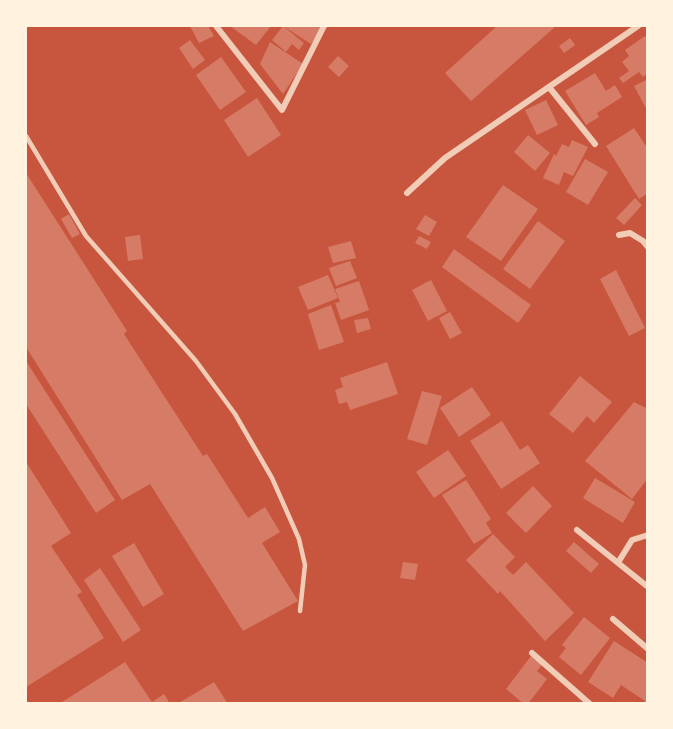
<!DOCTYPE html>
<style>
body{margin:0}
#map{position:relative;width:673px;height:729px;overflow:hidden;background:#c8553d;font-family:"Titillium Web",sans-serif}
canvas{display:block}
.frame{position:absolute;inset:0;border:27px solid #fff3e0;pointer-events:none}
</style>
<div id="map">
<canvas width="673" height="729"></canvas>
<div class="frame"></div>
</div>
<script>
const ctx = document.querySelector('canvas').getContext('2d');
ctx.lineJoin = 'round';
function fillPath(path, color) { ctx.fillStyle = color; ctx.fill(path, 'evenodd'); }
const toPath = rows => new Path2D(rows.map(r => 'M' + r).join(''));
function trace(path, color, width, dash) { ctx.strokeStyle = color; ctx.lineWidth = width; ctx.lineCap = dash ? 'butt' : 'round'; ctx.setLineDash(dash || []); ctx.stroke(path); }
const building = toPath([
 [190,26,208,26,214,36,199,43],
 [230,26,271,26,256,45],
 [283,26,320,26,322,27,311,44],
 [283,26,304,43,299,50,292,44,286,52,272,40],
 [497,26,556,26,471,101,445,73],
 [645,36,648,40,648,73,643,77,639,72,623,83,619,78,629,71,622,62,629,56,625,50],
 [570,38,575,45,564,53,559,46],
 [190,40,205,60,193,69,179,48],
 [270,42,303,64,283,94,260,64],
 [338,56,349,66,339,77,328,67],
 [221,57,246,92,220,110,196,75],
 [595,73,606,91,615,85,622,97,597,113,599,117,586,125,565,91],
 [648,79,648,112,634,86],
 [257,98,281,135,248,157,224,120],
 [546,100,558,125,537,135,525,110],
 [634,128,648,149,648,193,639,199,606,146],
 [528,135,550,153,535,171,514,152],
 [572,140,588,147,573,176,564,172,559,185,543,178,554,154,556,156,562,144,569,147],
 [585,159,608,172,588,205,566,192],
 [26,173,127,331,124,334,203,456,207,454,248,518,265,507,280,532,262,543,298,601,243,631,150,484,122,500,26,347],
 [503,185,538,209,501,261,466,237],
 [635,198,642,205,624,225,616,218],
 [69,214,80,234,72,238,61,219],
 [425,215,437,222,429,236,416,229],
 [538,221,565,241,530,289,503,269],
 [140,235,143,259,128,261,125,237],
 [419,236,431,242,427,249,415,243],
 [351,241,356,258,333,263,328,247],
 [454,249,531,305,518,323,442,267],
 [350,261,357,278,336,286,329,268],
 [616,270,645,328,629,336,600,279],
 [328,275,338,298,308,310,298,287],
 [431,280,447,311,428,321,412,290],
 [359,281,369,310,341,320,335,303,340,302,335,289],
 [331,305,344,342,319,350,308,314],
 [450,312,462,333,450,339,439,318],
 [368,318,371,329,357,333,354,320],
 [26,361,115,500,96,513,26,404],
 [387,362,398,394,350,410,347,402,339,404,335,390,343,387,340,378],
 [580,376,612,402,594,423,587,416,573,433,549,414],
 [472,387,491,415,459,437,440,408],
 [422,391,442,396,427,445,407,439],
 [634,402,648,409,648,478,632,499,585,461],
 [502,421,520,450,528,445,540,463,501,489,470,441],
 [448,450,466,476,434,498,416,472],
 [26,462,71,533,51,546,82,592,77,595,104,638,26,687],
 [595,478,635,502,623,523,583,498],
 [466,480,491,519,486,523,492,533,474,544,442,495],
 [533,486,552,506,526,533,506,513],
 [493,534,515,557,505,567,513,575,526,562,574,613,545,641,500,591,498,594,466,560],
 [574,542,599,564,591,573,566,551],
 [134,543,164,594,143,607,112,556],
 [403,562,418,564,415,580,400,578],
 [100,568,141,630,123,642,84,580],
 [584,617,610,638,581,675,559,657,566,648,562,645],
 [614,641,648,663,648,704,644,704,645,701,621,685,613,698,588,682],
 [531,656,542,665,537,671,547,679,528,704,524,704,506,689],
 [125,662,152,702,164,694,170,704,59,704],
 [214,682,228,704,177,704]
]);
const service = toPath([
 [26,136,86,236,196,361,235,414,272,478,299,539,305,565,300,611]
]);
const minor = toPath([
 [216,26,282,110,324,26],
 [549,87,595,144],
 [407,193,445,158,638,26],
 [619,235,630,233,643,241,648,247],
 [577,530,648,587],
 [619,561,632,540,648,535],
 [613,619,648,649],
 [532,653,590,704]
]);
fillPath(building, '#d67c66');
trace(service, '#f1ccb7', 4.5);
trace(minor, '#f1ccb7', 6);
</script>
